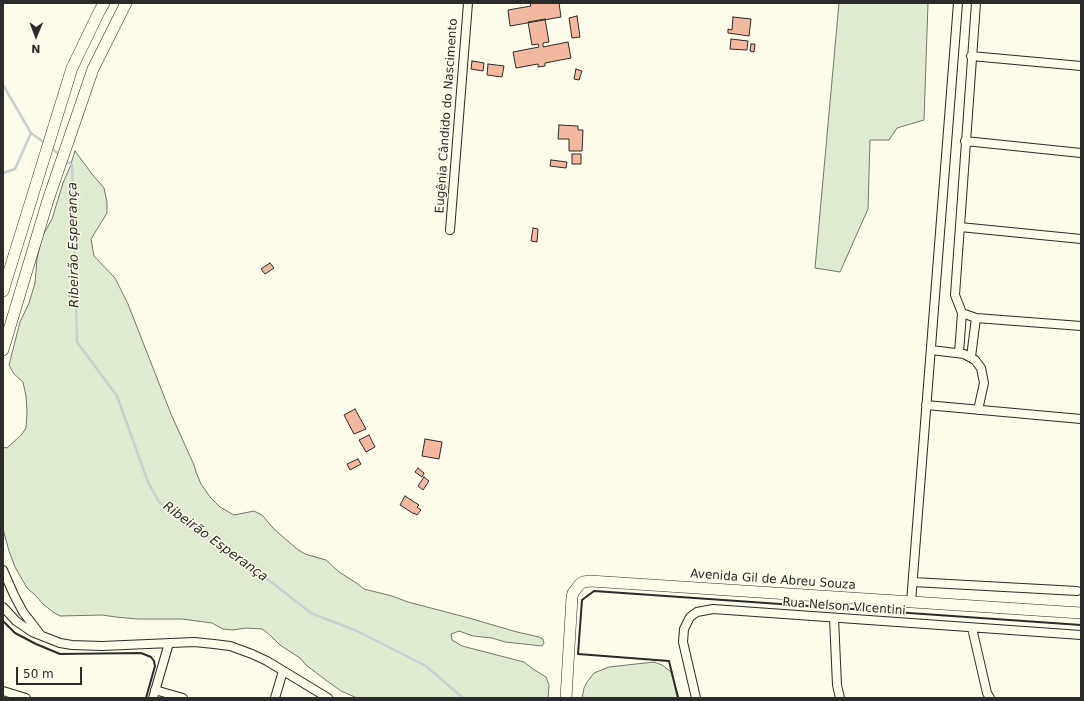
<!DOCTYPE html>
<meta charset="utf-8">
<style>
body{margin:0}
#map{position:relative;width:1084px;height:701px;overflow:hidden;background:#fdfbea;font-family:"DejaVu Sans",sans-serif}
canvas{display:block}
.frame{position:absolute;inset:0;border:4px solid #2b2b2b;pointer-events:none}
.north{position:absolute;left:16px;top:16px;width:40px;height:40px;-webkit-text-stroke:3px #fdfbea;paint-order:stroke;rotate:181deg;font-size:11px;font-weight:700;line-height:16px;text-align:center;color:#2b2b2b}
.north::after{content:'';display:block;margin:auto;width:14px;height:18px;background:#2b2b2b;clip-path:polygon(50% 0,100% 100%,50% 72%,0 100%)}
.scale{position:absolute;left:16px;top:667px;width:66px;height:18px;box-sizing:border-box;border:2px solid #2b2b2b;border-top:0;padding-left:5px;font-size:12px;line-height:14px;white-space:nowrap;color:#2b2b2b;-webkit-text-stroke:3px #fdfbea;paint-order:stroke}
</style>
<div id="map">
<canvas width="1084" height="701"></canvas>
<div class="frame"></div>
<div class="north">N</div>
<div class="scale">50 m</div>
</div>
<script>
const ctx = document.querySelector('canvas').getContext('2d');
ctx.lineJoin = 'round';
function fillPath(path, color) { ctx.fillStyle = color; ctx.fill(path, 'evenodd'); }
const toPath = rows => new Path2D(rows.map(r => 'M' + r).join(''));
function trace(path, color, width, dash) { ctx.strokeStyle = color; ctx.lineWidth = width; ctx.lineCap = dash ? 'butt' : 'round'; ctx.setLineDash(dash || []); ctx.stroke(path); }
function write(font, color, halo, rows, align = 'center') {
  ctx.font = font + ' "DejaVu Sans",sans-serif'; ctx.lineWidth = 3; ctx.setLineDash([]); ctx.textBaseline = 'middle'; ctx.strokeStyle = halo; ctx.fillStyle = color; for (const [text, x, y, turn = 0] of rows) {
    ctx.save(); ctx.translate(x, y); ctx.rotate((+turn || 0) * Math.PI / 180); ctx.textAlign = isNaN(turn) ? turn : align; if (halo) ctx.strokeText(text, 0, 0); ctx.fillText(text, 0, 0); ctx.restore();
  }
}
const green = toPath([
 [839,3,928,3,924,120,897,128,889,140,870,140,868,209,840,272,815,268,839,3],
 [75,151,92,174,104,188,107,202,107,213,91,239,94,256,115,278,128,304,171,414,194,465,196,472,201,484,210,497,220,507,234,515,254,511,262,515,274,529,297,549,305,554,326,560,339,572,358,584,364,589,392,596,408,602,469,618,517,632,539,637,543,639,544,643,542,646,505,642,492,638,473,636,459,631,451,634,452,640,462,646,524,662,533,669,546,677,549,685,548,698,357,698,341,691,327,681,306,665,300,658,280,645,270,635,262,629,246,628,233,630,223,629,212,623,182,619,137,619,116,617,102,615,60,616,53,612,43,604,35,595,27,588,15,567,9,551,3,529,3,447,7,448,22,434,26,428,27,413,26,396,23,382,14,374,9,365,20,322,29,303,35,283,37,259,42,237,52,219,63,183,70,167,75,151],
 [654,662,662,665,671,672,679,698,582,698,584,688,587,682,594,673,609,667,654,662]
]);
const stream = toPath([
 [3,85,31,133,46,144],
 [51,148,60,155],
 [65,160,72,165,77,342,117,396,148,482,159,502,266,578,311,613,357,631,426,666,463,698],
 [3,173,15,169,31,133]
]);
const building = toPath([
 [530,3,559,3,561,17,510,26,508,10,531,6,530,3],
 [577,16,580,37,572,38,569,18,577,16],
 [733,17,751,19,749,36,728,33,728,29,732,30,733,17],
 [545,19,549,42,543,43,543,47,568,42,571,58,545,63,545,66,538,67,538,64,516,68,513,52,539,47,538,44,532,45,528,22,545,19],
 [731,39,748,41,747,50,730,49,731,39],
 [751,44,755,44,754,52,750,51,751,44],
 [472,61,484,63,483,71,471,69,472,61],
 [488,64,504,66,502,77,487,75,488,64],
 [576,69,582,71,579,80,574,79,576,69],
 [559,125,578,126,578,130,583,130,582,151,569,151,569,139,558,139,559,125],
 [572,154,581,154,581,164,572,164,572,154],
 [551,160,567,162,566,168,550,166,551,160],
 [533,228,538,229,537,242,531,241,533,228],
 [270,263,274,268,265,274,261,269,270,263],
 [355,409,366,429,354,434,344,415,355,409],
 [369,435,375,447,366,452,359,440,369,435],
 [425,439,442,442,439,459,422,456,425,439],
 [358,459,361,464,350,470,347,464,358,459],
 [418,468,424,473,422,477,415,472,418,468],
 [424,477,429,481,423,490,418,486,424,477],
 [405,496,419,505,417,507,421,510,417,515,414,513,414,514,400,505,405,496]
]);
const street = toPath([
 [976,3,955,295,962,313,976,318,1081,326],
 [971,56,1081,66],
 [965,141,1081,153],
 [960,227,1081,239],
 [450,230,468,3],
 [931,350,964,354,975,360,981,368,984,383,978,410],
 [959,353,962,313],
 [971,357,976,318],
 [926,405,1081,419],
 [3,570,14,595,23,612,40,634],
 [913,582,1077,591],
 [911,602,958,3],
 [3,607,16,621,32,632,60,643,72,645,102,646,194,642,214,644,230,646,252,654,267,661,328,698],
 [834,618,837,685,840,698],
 [972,628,987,693,990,698],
 [155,690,183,698],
 [3,691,26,698],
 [153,698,169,643],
 [275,698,283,671],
 [696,698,683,642,684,629,690,617,697,612,713,609,1081,635]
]);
const secondary = toPath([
 [3,291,72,68,99,12,104,3],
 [3,350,48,200,93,69,126,3],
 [566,698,572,597,573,593,579,585,583,582,590,581,1081,613]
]);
const wall = toPath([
 [3,621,15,633,36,644,60,654,141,653,151,657,154,661,155,666,146,698],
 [678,698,669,661,578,654,582,600,594,591,1081,625]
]);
const streetNames = [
 ["Eugênia Cândido do Nascimento",447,116,-86],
 ["Avenida Gil de Abreu Souza",773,580,4],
 ["Rua Nelson VIcentini",844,607,4]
];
const waterNames = [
 ["Ribeirão Esperança",74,245,-91],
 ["Ribeirão Esperança",215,542,36]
];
fillPath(green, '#deebd1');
trace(green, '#74746e', 1);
trace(stream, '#c7d0d0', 2.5);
fillPath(building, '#f2b8a0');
trace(building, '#2b2b2b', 1);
trace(street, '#2b2b2b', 10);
trace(secondary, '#2b2b2b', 12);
trace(street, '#fdfbea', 8);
trace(secondary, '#fdfbea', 11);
trace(wall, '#2b2b2b', 2);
write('12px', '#2b2b2b', '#fdfbea', streetNames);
write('italic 13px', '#2b2b2b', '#fdfbea', waterNames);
</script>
